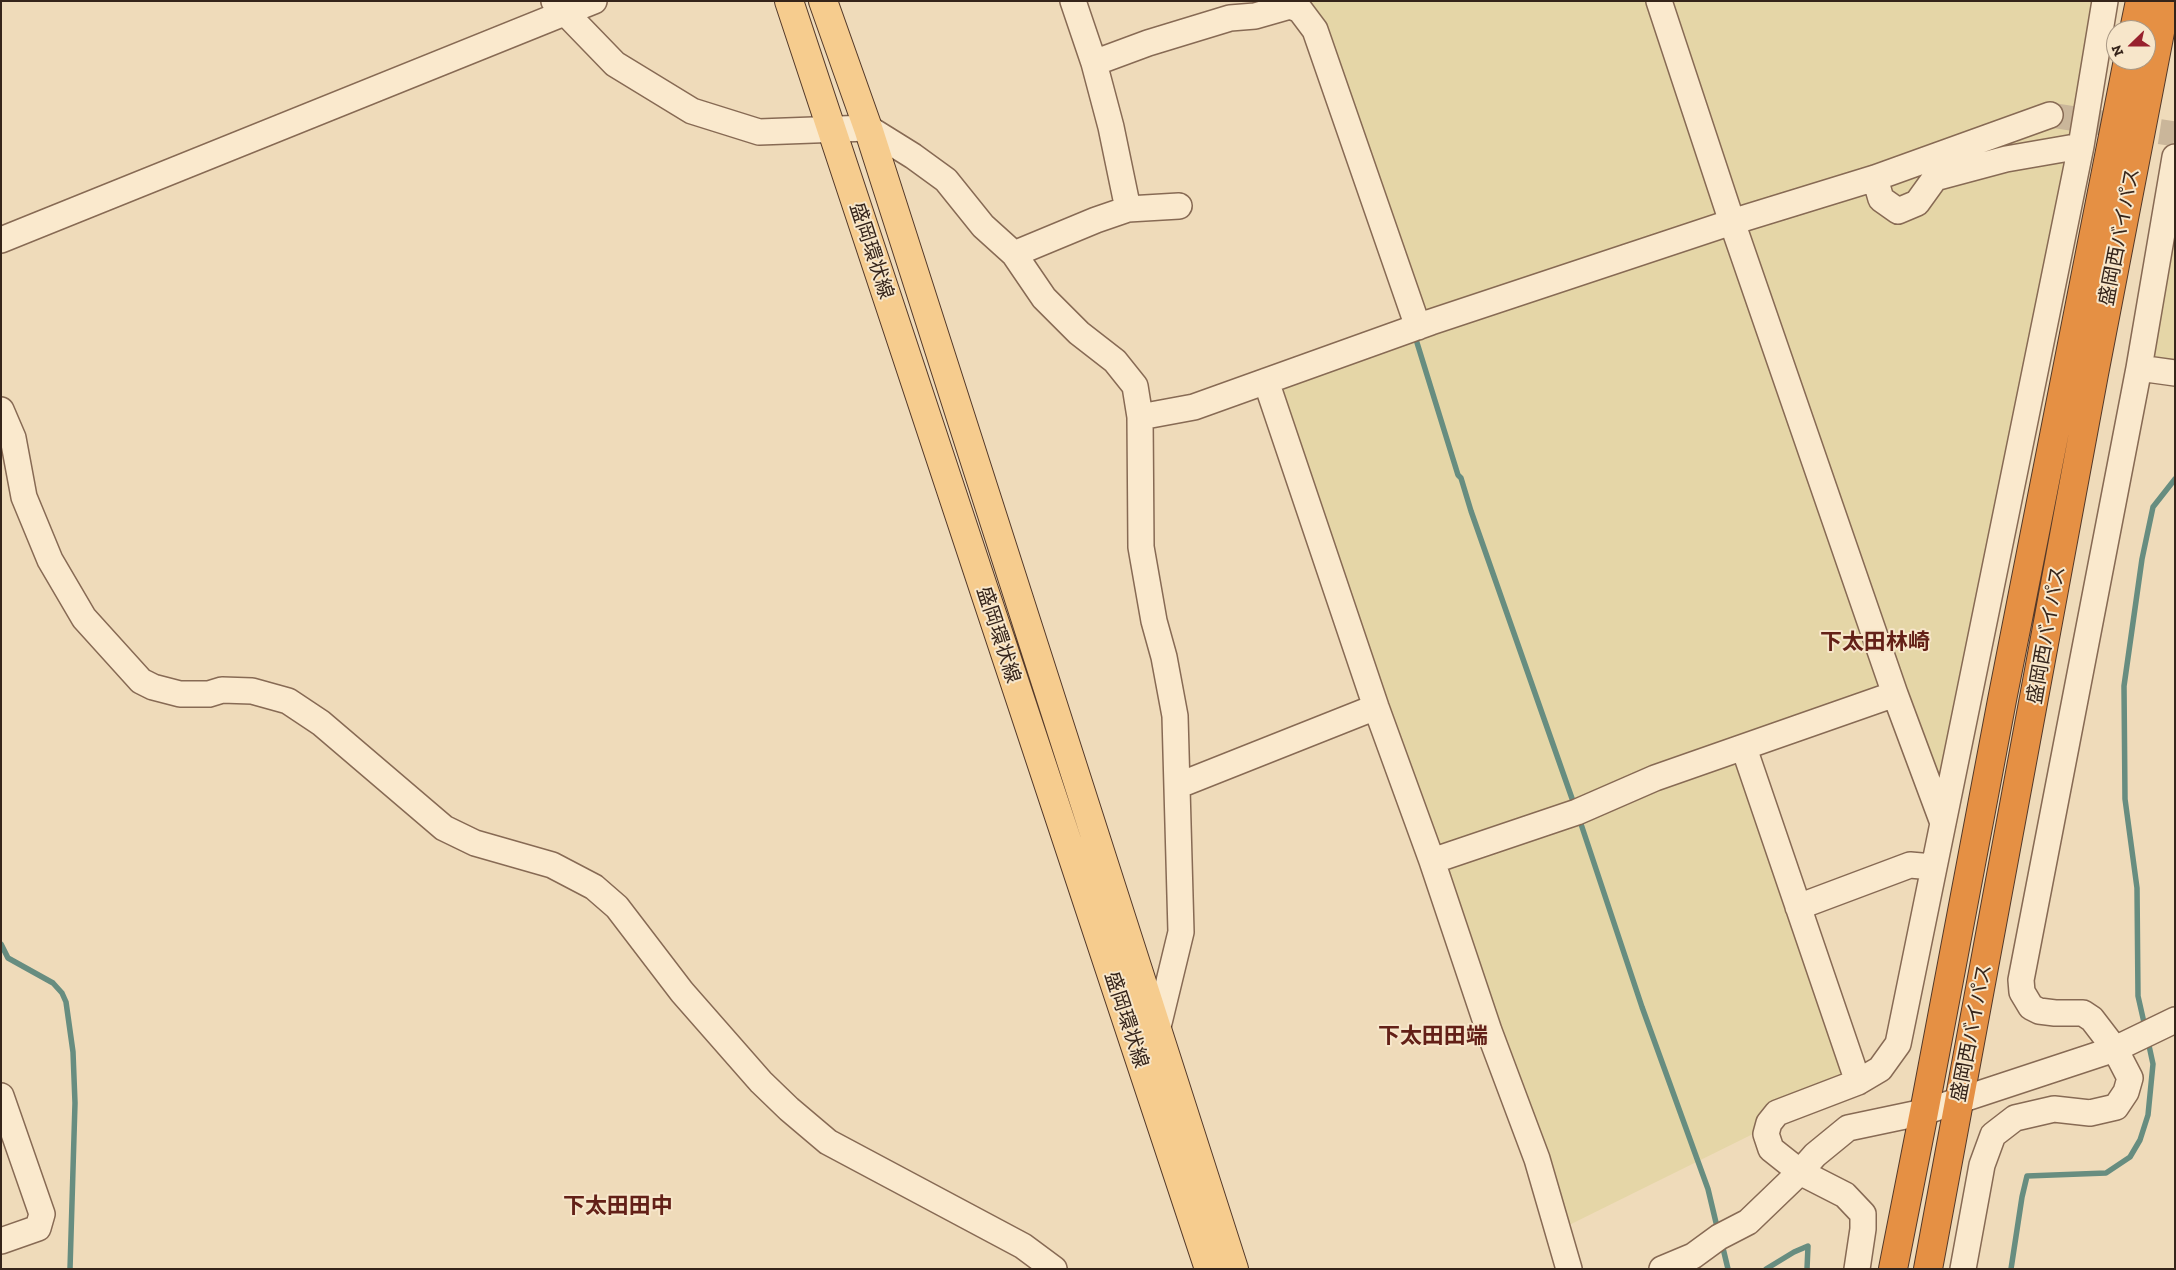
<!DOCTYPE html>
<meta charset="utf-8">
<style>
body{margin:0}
#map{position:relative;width:2176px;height:1270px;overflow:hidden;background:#efdbba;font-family:"Zilla Slab",serif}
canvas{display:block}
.frame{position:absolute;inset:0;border:2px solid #35241a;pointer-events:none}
.north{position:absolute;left:2106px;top:20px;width:50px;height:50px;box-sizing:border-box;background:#f7e6ca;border:1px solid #a99884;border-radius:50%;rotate:248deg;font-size:14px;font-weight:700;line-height:20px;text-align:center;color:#35241a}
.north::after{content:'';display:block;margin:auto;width:18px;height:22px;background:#98212d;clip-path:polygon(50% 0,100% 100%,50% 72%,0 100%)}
</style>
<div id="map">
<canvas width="2176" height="1270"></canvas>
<div class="frame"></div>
<div class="north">N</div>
</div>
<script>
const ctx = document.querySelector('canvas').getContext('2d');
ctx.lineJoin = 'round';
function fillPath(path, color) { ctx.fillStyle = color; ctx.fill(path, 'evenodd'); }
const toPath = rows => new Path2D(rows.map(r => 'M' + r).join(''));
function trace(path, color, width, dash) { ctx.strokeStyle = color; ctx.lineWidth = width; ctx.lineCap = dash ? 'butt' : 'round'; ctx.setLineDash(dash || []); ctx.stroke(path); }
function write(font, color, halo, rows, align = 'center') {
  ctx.font = font + ' "Zilla Slab","Noto Sans JP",serif'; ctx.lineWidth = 4; ctx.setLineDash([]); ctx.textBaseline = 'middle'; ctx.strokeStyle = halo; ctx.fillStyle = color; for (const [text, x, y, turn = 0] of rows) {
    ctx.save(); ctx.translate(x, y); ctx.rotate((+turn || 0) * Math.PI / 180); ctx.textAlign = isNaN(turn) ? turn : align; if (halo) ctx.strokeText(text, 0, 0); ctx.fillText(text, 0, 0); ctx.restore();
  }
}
const farmland = toPath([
 [1309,1,2105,1,1943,823,1895,694,1744,748,1858,1082,1557,1231,1266,381,1431,322],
 [2175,157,2175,373,2139,368]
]);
const stream = toPath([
 [1414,333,1458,475,1461,478,1471,511,1575,807],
 [1579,818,1642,1007,1708,1189,1718,1231],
 [1,944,8,958,53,983,62,993,66,1002,73,1052,75,1103,70,1269],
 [2145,1027,2138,996,2137,888,2125,799,2124,686,2142,559,2153,507,2175,479],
 [1722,1244,1728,1269],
 [1766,1269,1794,1252,1808,1246,1807,1269],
 [2011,1269,2022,1197,2027,1176,2106,1173,2130,1157,2140,1140,2148,1115,2153,1064,2148,1041]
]);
const minorTunnel = toPath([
 [2050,115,2175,134]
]);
const minor = toPath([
 [554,1,615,64,692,111,759,132,868,128,913,156,946,180,983,226,1014,254,1044,298,1079,333,1115,361,1135,386,1140,417,1141,547,1154,621,1164,657,1175,716,1181,932,1157,1031],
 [1073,1,1094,63,1111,127,1128,209],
 [1659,1,1732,222,1895,694,1943,823],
 [1094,63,1148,43,1230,18,1255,16,1290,6,1300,10,1315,30,1418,327],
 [1875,178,1881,199,1898,211,1917,203,1935,178,2006,159,2081,146],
 [1,240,594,1],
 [1014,254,1096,220,1128,209,1179,206],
 [2139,368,2175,373],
 [1266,381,1376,707,1432,861,1489,1031,1537,1159,1569,1269],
 [1,410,13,438,24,497,50,560,84,618,141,681,153,687,180,694,209,694,222,690,252,691,288,701,321,723,444,828,475,843,552,865,594,887,617,907,682,992,761,1082,789,1109,828,1142,1023,1246,1054,1269],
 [1140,417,1194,407,1431,322,1732,222,1875,178,2050,115],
 [1744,748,1858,1082],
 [1177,786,1376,707],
 [1432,861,1577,812,1655,778,1895,694],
 [1798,907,1910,865,1933,867],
 [1,1096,42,1214,38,1228,1,1241],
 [1662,1269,1693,1256,1719,1237,1748,1222,1800,1172,1815,1155,1848,1128,1924,1112,2115,1049,2175,1020],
 [1857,1269,1863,1229,1863,1214,1845,1195,1800,1172,1771,1149,1766,1134,1769,1123,1777,1113,1858,1082,1880,1069,1898,1044,2081,146,2105,1],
 [1963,1269,1982,1165,1993,1135,2015,1118,2054,1109,2090,1113,2116,1107,2126,1092,2130,1078,2115,1049,2092,1019,2083,1013,2055,1013,2039,1011,2031,1007,2022,992,2021,980,2139,368,2175,157]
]);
const major = toPath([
 [789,1,1209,1269],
 [823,1,868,128,1234,1269]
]);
const highway = toPath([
 [2134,30,2140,1],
 [1893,1269,1924,1112,2002,700,2128,60],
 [1928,1269,2094,374,2166,1]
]);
const streetNames = [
 ["盛岡西バイパス",2120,237,-79],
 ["盛岡環状線",871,251,72],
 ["盛岡環状線",998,635,72],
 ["盛岡西バイパス",2047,635,-80],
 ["盛岡環状線",1126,1020,72],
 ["盛岡西バイパス",1972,1033,-79]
];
const quarterNames = [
 ["下太田林崎",1875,643],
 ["下太田田端",1433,1037],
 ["下太田田中",618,1207]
];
fillPath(farmland, '#e5d6a7');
trace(stream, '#678d80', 5.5);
trace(minorTunnel, '#cab69a', 25, [25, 12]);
trace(minor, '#876a54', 28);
trace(major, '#543929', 30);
trace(highway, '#543929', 30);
trace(minor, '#fae9cd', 25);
trace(major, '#f6cc8e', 28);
trace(highway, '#e59044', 28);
write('20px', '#35241a', '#f7e6ca', streetNames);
write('bold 22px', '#632017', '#f7e6ca', quarterNames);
</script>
